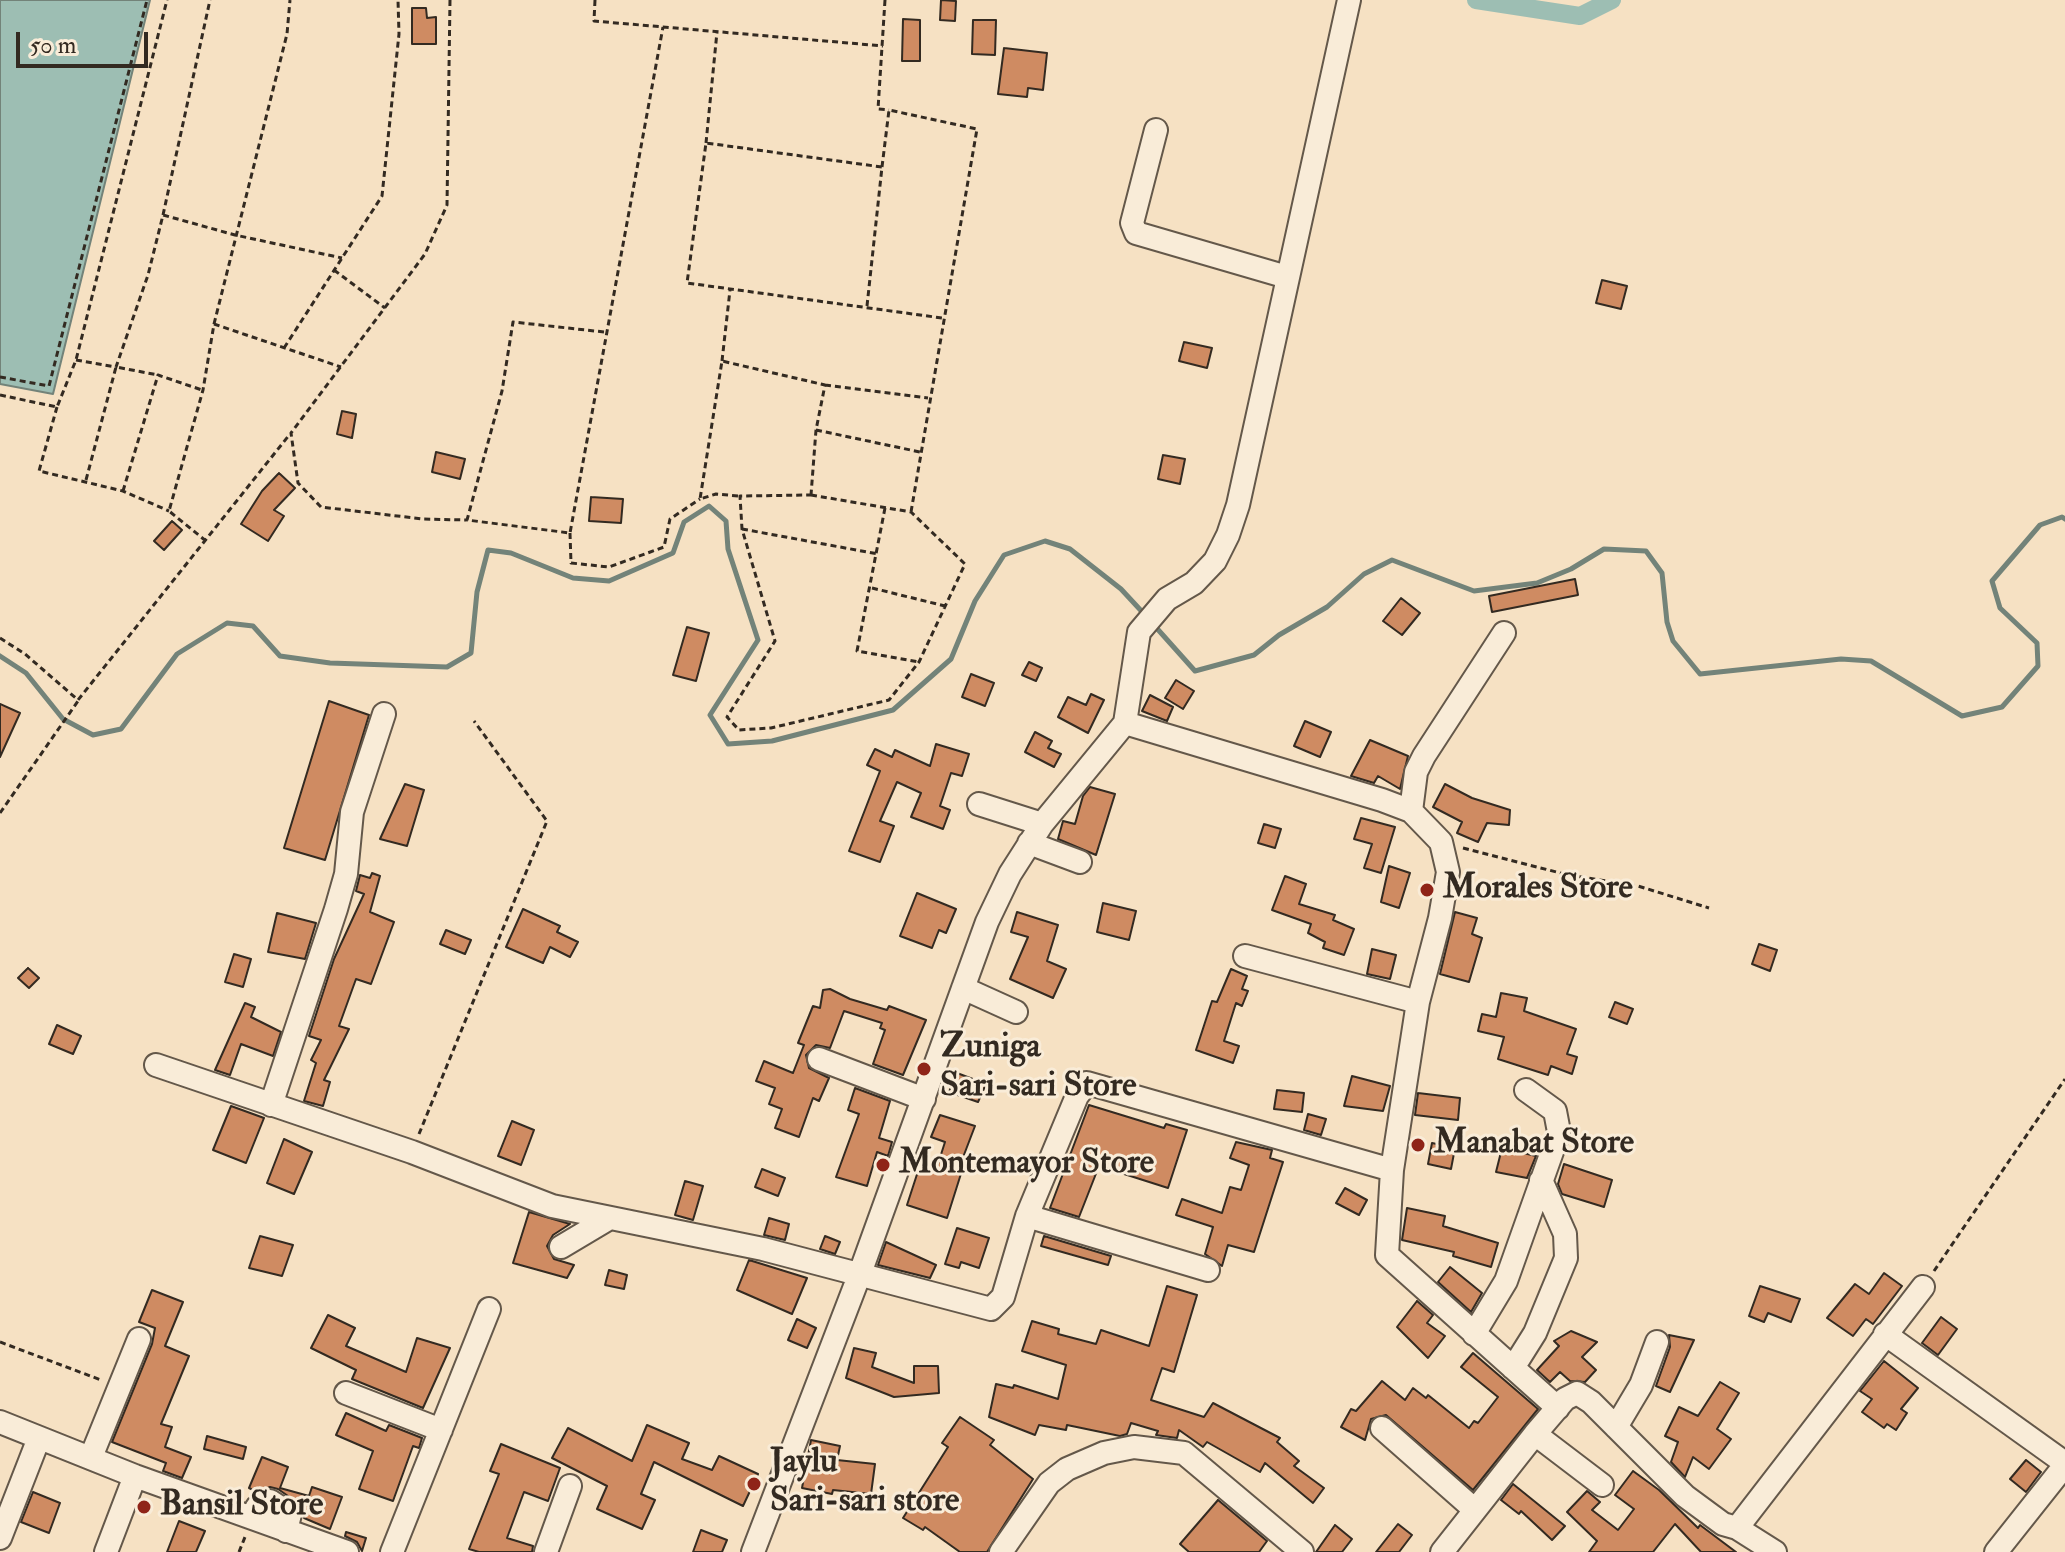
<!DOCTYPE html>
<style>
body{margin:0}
#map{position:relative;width:2065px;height:1552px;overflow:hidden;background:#f6e1c3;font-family:"IM FELL Double Pica",serif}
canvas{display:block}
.scale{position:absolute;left:16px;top:32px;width:132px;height:36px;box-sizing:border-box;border:4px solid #332a21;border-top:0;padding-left:10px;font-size:24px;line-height:28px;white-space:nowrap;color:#332a21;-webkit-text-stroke:6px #f9ecd8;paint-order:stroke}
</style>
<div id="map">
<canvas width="2065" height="1552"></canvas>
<div class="scale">50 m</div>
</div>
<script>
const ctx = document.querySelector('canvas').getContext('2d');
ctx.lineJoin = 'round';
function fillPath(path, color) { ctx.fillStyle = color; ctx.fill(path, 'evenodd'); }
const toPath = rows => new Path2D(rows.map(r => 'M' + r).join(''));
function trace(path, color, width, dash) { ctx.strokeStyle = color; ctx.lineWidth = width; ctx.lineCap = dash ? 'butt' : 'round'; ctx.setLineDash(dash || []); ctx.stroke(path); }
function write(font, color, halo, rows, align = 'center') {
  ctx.font = font + ' "IM FELL Double Pica",serif'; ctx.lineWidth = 6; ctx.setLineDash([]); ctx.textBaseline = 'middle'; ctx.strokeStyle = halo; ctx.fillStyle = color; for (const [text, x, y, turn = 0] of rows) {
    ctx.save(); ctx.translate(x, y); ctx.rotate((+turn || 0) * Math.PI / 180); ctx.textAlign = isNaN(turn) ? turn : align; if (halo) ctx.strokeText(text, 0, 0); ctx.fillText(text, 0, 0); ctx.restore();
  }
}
const water = toPath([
 [0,0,150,0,53,394,0,384,0,0]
]);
const stream = toPath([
 [1153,624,1195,671,1254,655,1279,635,1327,607,1364,574,1392,560,1474,591,1537,583,1571,569,1604,549,1646,551,1662,573,1667,622,1673,641,1700,674,1841,659,1871,661,1962,716,2002,707,2038,666,2037,643,2000,608,1992,581,2040,525,2062,517,2065,519],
 [0,656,26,673,63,719,93,735,121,729,177,654,227,623,253,626,280,656,330,663,447,667,471,653,477,592,488,550,511,553,573,578,609,581,673,553,684,522,709,506,726,521,728,549,758,640,710,715,728,744,772,741,893,710,951,659,975,601,1004,555,1045,541,1070,549,1121,589,1146,616]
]);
const canal = toPath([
 [1476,0,1580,16,1612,0]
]);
const building = toPath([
 [941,0,956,1,955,21,940,20,941,0],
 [412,8,426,8,427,18,436,17,436,44,412,44,412,8],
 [903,19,920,20,920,61,902,61,903,19],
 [973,20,996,20,995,55,972,54,973,20],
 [1004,48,1047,53,1043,90,1028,88,1027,97,998,94,1004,48],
 [1602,280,1627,286,1621,309,1596,303,1602,280],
 [1184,342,1212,348,1207,368,1179,361,1184,342],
 [342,411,356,414,352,438,337,434,342,411],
 [436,452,465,459,460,479,432,472,436,452],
 [1163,455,1185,459,1180,484,1158,479,1163,455],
 [279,473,295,488,274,510,284,516,268,541,241,524,262,491,279,473],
 [591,497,623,499,621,523,589,521,591,497],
 [172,521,182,530,164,550,154,541,172,521],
 [1575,579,1578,595,1492,612,1489,596,1575,579],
 [1401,598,1420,613,1402,635,1383,621,1401,598],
 [687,627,709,633,696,681,673,675,687,627],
 [1029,662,1042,668,1036,681,1022,675,1029,662],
 [971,674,994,683,985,706,962,697,971,674],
 [1176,680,1194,691,1183,709,1165,698,1176,680],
 [1091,694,1104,700,1088,733,1058,717,1068,697,1086,705,1091,694],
 [1150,695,1173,707,1167,721,1142,711,1150,695],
 [329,701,369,715,325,860,284,848,329,701],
 [0,704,20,713,0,757,0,704],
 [1305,721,1331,732,1320,757,1294,746,1305,721],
 [1035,732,1052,741,1048,748,1061,754,1054,767,1025,752,1035,732],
 [1370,740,1408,756,1400,789,1378,776,1374,783,1351,776,1370,740],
 [936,744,969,754,962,776,951,773,940,806,950,810,943,829,911,817,921,793,897,782,880,821,894,826,880,862,849,851,880,771,867,765,875,749,892,757,895,750,930,766,936,744],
 [405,784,424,790,407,846,380,839,405,784],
 [1445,784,1472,798,1510,810,1509,825,1487,823,1478,842,1457,833,1462,822,1433,807,1445,784],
 [1090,787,1115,794,1096,855,1058,839,1063,821,1075,824,1083,796,1090,787],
 [1361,818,1395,827,1381,873,1364,868,1372,844,1354,839,1361,818],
 [1264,824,1281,829,1275,848,1258,843,1264,824],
 [1389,866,1410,873,1399,908,1381,902,1389,866],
 [372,873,380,876,370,912,394,922,371,984,356,979,339,1026,349,1029,324,1080,330,1082,323,1106,304,1101,316,1063,311,1060,321,1040,309,1036,334,959,364,894,356,891,360,875,370,878,372,873],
 [1285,876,1306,884,1299,904,1335,915,1333,920,1354,929,1344,955,1323,948,1325,942,1308,933,1311,924,1272,910,1285,876],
 [917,893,956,909,946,933,939,930,932,948,900,936,917,893],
 [1103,903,1136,911,1129,940,1097,932,1103,903],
 [523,909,560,926,557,932,578,942,570,957,550,947,543,963,506,947,523,909],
 [1017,912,1058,925,1047,961,1066,969,1053,998,1010,979,1028,937,1011,932,1017,912],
 [1455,912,1477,918,1472,934,1482,938,1469,982,1440,974,1455,912],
 [277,913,316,923,305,959,268,952,277,913],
 [446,930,471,940,465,954,440,944,446,930],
 [1759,944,1777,950,1770,971,1752,964,1759,944],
 [1372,949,1396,955,1390,979,1367,974,1372,949],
 [234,954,251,959,243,987,225,982,234,954],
 [28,968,39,978,29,988,18,978,28,968],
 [1231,969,1247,976,1242,989,1248,991,1242,1006,1236,1003,1224,1041,1239,1046,1233,1063,1196,1050,1212,1001,1217,1002,1231,969],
 [830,989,850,999,887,1010,889,1006,926,1020,903,1075,873,1064,885,1030,880,1028,882,1023,844,1011,830,1048,816,1045,806,1055,809,1068,829,1078,819,1101,813,1098,799,1137,775,1128,782,1109,769,1104,775,1088,756,1081,764,1061,793,1073,804,1045,798,1043,813,1006,820,1008,823,990,830,989],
 [1501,993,1527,998,1524,1011,1576,1029,1567,1054,1577,1057,1572,1074,1551,1066,1548,1075,1498,1059,1504,1037,1478,1031,1482,1014,1496,1017,1501,993],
 [1615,1002,1633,1009,1627,1024,1609,1017,1615,1002],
 [245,1003,255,1007,251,1017,281,1032,273,1056,241,1044,230,1075,215,1070,245,1003],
 [57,1025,81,1036,73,1054,49,1044,57,1025],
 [957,1073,986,1084,978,1102,949,1092,957,1073],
 [1352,1076,1390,1086,1383,1111,1344,1106,1352,1076],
 [855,1088,890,1101,879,1138,892,1142,888,1156,877,1152,867,1186,836,1177,859,1114,848,1110,855,1088],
 [1277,1090,1304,1093,1302,1112,1274,1109,1277,1090],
 [1418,1093,1460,1098,1458,1120,1415,1115,1418,1093],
 [1089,1105,1164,1128,1166,1124,1187,1130,1168,1188,1099,1166,1079,1217,1050,1208,1089,1105],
 [231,1106,264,1118,246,1163,213,1150,231,1106],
 [1308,1114,1326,1119,1321,1135,1304,1130,1308,1114],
 [940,1115,975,1126,962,1160,965,1161,947,1218,907,1205,921,1162,937,1167,945,1142,931,1137,940,1115],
 [512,1121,534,1130,521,1165,498,1156,512,1121],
 [284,1139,312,1152,294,1194,267,1183,284,1139],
 [1236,1142,1272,1150,1270,1158,1283,1162,1254,1252,1228,1245,1222,1266,1205,1254,1213,1227,1176,1215,1182,1199,1222,1213,1230,1187,1241,1190,1249,1165,1230,1158,1236,1142],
 [1432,1143,1455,1148,1451,1169,1428,1164,1432,1143],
 [1502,1148,1536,1156,1527,1178,1496,1172,1502,1148],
 [1564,1164,1612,1180,1604,1207,1562,1194,1558,1184,1564,1164],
 [762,1169,785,1178,778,1196,755,1187,762,1169],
 [685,1181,703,1186,693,1220,675,1215,685,1181],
 [1345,1188,1367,1200,1359,1215,1336,1203,1345,1188],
 [1407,1208,1445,1216,1443,1226,1498,1243,1491,1267,1453,1256,1454,1252,1402,1240,1407,1208],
 [529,1212,570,1224,553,1235,547,1246,554,1259,574,1265,567,1278,513,1263,529,1212],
 [769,1218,789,1224,785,1240,764,1235,769,1218],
 [957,1228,989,1238,979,1268,961,1262,959,1268,945,1264,957,1228],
 [260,1236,293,1245,282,1276,249,1268,260,1236],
 [825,1236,840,1242,835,1254,820,1249,825,1236],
 [1044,1236,1111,1256,1108,1265,1041,1246,1044,1236],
 [886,1242,936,1265,930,1278,878,1265,886,1242],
 [749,1260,807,1278,792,1314,737,1290,749,1260],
 [1450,1267,1482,1293,1471,1312,1438,1282,1450,1267],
 [609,1270,627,1275,624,1289,605,1285,609,1270],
 [1884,1273,1902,1286,1873,1324,1866,1319,1853,1336,1827,1318,1855,1284,1869,1294,1884,1273],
 [1167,1286,1197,1295,1174,1372,1162,1368,1151,1400,1204,1417,1213,1403,1280,1438,1277,1442,1299,1461,1294,1466,1324,1488,1313,1503,1265,1463,1260,1472,1207,1442,1203,1447,1179,1430,1177,1438,1156,1435,1158,1431,1131,1423,1127,1434,1120,1436,1067,1425,1066,1430,1039,1425,1035,1435,989,1417,996,1384,1013,1388,1014,1385,1058,1399,1066,1365,1022,1351,1032,1321,1059,1329,1058,1334,1096,1344,1101,1330,1149,1346,1167,1286],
 [1760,1286,1800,1299,1791,1322,1768,1313,1764,1322,1749,1316,1760,1286],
 [152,1290,183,1302,165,1346,189,1356,161,1424,172,1427,165,1447,191,1457,182,1478,163,1471,166,1463,112,1442,152,1344,155,1328,139,1322,152,1290],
 [1417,1301,1433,1315,1427,1323,1445,1336,1428,1358,1397,1327,1417,1301],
 [328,1315,355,1328,346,1346,406,1372,417,1338,450,1348,423,1408,352,1379,356,1370,311,1348,328,1315],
 [1941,1317,1957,1329,1938,1355,1922,1343,1941,1317],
 [797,1319,816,1328,807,1348,788,1340,797,1319],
 [1571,1331,1597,1342,1582,1357,1596,1370,1585,1382,1570,1381,1560,1372,1550,1382,1537,1370,1559,1346,1554,1341,1571,1331],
 [1669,1335,1694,1340,1670,1392,1656,1386,1670,1347,1669,1335],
 [854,1348,876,1353,872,1367,914,1383,914,1366,938,1366,939,1393,894,1397,846,1378,854,1348],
 [1473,1353,1538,1409,1473,1490,1386,1415,1371,1419,1365,1440,1341,1427,1351,1409,1356,1411,1382,1381,1405,1400,1413,1388,1426,1398,1428,1395,1469,1428,1474,1421,1478,1423,1498,1397,1461,1367,1473,1353],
 [1884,1361,1918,1388,1901,1409,1907,1413,1896,1430,1887,1424,1884,1428,1862,1412,1872,1399,1860,1391,1884,1361],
 [1720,1382,1739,1393,1717,1429,1731,1439,1709,1469,1693,1457,1685,1477,1671,1462,1678,1442,1665,1436,1679,1407,1698,1416,1720,1382],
 [346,1413,386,1431,389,1425,422,1438,419,1448,413,1446,393,1501,359,1489,373,1451,336,1435,346,1413],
 [960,1417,994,1440,990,1445,1033,1479,987,1552,960,1552,925,1527,923,1530,903,1518,948,1447,942,1443,960,1417],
 [647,1425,689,1443,682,1459,712,1470,719,1456,758,1474,743,1506,654,1462,641,1494,655,1500,642,1529,597,1509,607,1486,552,1458,568,1428,632,1461,647,1425],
 [207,1436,246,1447,243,1459,204,1449,207,1436],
 [811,1440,840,1446,837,1460,875,1464,871,1494,833,1490,832,1494,802,1488,811,1440],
 [501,1444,560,1468,548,1501,524,1492,507,1538,533,1546,532,1552,479,1552,469,1549,499,1474,490,1471,501,1444],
 [262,1457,288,1467,280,1488,309,1496,312,1487,342,1497,330,1529,304,1518,298,1503,278,1489,270,1487,257,1492,249,1488,262,1457],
 [2026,1460,2041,1472,2026,1492,2010,1479,2026,1460],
 [1633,1471,1659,1490,1698,1528,1700,1525,1736,1552,1701,1552,1675,1524,1653,1552,1589,1552,1597,1541,1567,1512,1587,1491,1600,1502,1592,1510,1618,1530,1634,1509,1615,1495,1633,1471],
 [1513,1484,1565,1526,1552,1540,1521,1511,1519,1514,1501,1500,1513,1484],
 [33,1492,60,1503,49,1533,21,1522,33,1492],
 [1218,1500,1267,1541,1259,1552,1189,1552,1180,1544,1218,1500],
 [179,1521,205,1531,196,1552,167,1552,179,1521],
 [1398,1524,1412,1535,1399,1552,1376,1552,1398,1524],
 [1335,1525,1352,1539,1342,1552,1316,1552,1335,1525],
 [701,1530,727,1540,722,1552,693,1552,701,1530],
 [346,1532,366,1538,362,1551,357,1542,345,1536,346,1532]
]);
const path = toPath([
 [450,0,447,205,425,254,291,433,298,483,321,507,423,519,466,520],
 [595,0,594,21,883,46],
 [885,0,878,109,889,110],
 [706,143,717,32],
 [882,167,889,110,977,129,911,512],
 [163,215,210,0],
 [334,270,385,308],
 [867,306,882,167,706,143,687,283,942,318],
 [214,324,287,34,290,0],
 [604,332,513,322,502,391,467,520,570,533,663,27],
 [284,348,382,196,399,34,398,0],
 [76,360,116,367,148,275,163,215,235,235,342,258],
 [722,361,730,290],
 [0,377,49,386,147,0],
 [825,385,928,398],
 [0,395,57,407,76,360,167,0],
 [57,407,39,471,123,491,169,511],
 [816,430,920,452],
 [86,480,116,367,158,375],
 [123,491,158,375,202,390],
 [811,495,911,512,965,564,919,662,889,700,771,728,739,730,727,717,775,641,742,529,740,496,811,495],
 [738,496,716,494,700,499,722,361,825,385,816,430,811,495],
 [885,508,857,651,919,662],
 [742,529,878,554],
 [570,533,571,563,609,567,664,547,670,519,700,499],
 [206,541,169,511,203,390,214,324,341,367],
 [872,588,945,606],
 [0,638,25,654,78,700,290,434],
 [0,813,78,701],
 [1463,848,1568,875,1638,886,1709,908],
 [419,1134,547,821,474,721],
 [1934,1271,2065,1079],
 [0,1342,101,1380],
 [239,1552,245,1537]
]);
const minor = toPath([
 [1156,130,1132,223,1136,233,1287,277],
 [1125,723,1382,800,1411,811,1441,842,1448,872,1440,918,1418,1002,1392,1170,1387,1255,1558,1408],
 [979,804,1042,824],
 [1411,811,1416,772,1424,756,1504,633],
 [1029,843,1080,862],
 [1245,956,1418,1002],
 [963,988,1016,1012],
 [819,1059,924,1099],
 [156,1065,412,1152,552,1206,763,1249,991,1309,1003,1297,1027,1216,1077,1096,1087,1083,1392,1170],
 [271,1105,336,909,346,874,352,812,384,714],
 [1027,1216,1208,1270],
 [561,1247,608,1219],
 [1474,1334,1506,1281,1559,1132,1555,1111,1526,1090],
 [1885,1334,2065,1463],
 [1513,1368,1535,1333,1566,1258,1565,1234,1541,1180],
 [346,1393,441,1430],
 [0,1422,135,1476,347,1552],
 [1616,1427,1641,1385,1657,1342],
 [1382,1428,1475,1510],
 [1535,1434,1602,1485],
 [91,1457,139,1339],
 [252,1518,257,1507,270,1501,290,1514,286,1531],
 [1737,1528,1775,1552],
 [0,1538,39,1438],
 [106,1552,135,1476],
 [392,1552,489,1309],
 [546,1552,570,1486],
 [753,1552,859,1276,987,922,1010,874,1042,824,1125,723,1139,632,1167,599,1194,583,1215,561,1228,535,1238,505,1349,0],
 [1001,1552,1049,1483,1067,1469,1104,1453,1134,1447,1184,1453,1302,1552],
 [1442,1552,1535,1434,1565,1399,1577,1393,1591,1402,1685,1496,1723,1524,1737,1528,1923,1287],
 [1996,1552,2065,1465]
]);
const markers = [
 [1427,890,8,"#8f2418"],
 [924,1069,8,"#8f2418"],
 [1418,1145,8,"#8f2418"],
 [883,1165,8,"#8f2418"],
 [754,1484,8,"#8f2418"],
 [144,1507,8,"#8f2418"]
];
const poiNames = [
 ["Morales Store",1443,890],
 ["Zuniga",940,1049],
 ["Sari-sari Store",940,1088],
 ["Manabat Store",1434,1145],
 ["Montemayor Store",899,1165],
 ["Jaylu",770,1464],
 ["Sari-sari store",770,1503],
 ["Bansil Store",160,1507]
];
fillPath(water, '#9dbeb3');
trace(water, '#738379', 2);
trace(stream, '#738379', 5);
trace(canal, '#9dbeb3', 18);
fillPath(building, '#cf8b62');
trace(building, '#332a21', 2);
trace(minor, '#64584a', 26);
trace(path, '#332a21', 3, [6, 4]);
trace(minor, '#f9ecd8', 22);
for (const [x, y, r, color] of markers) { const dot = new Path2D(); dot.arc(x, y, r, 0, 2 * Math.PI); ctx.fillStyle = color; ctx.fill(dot); trace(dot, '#f9ecd8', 3); }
write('bold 34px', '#332a21', '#f9ecd8', poiNames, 'left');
</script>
